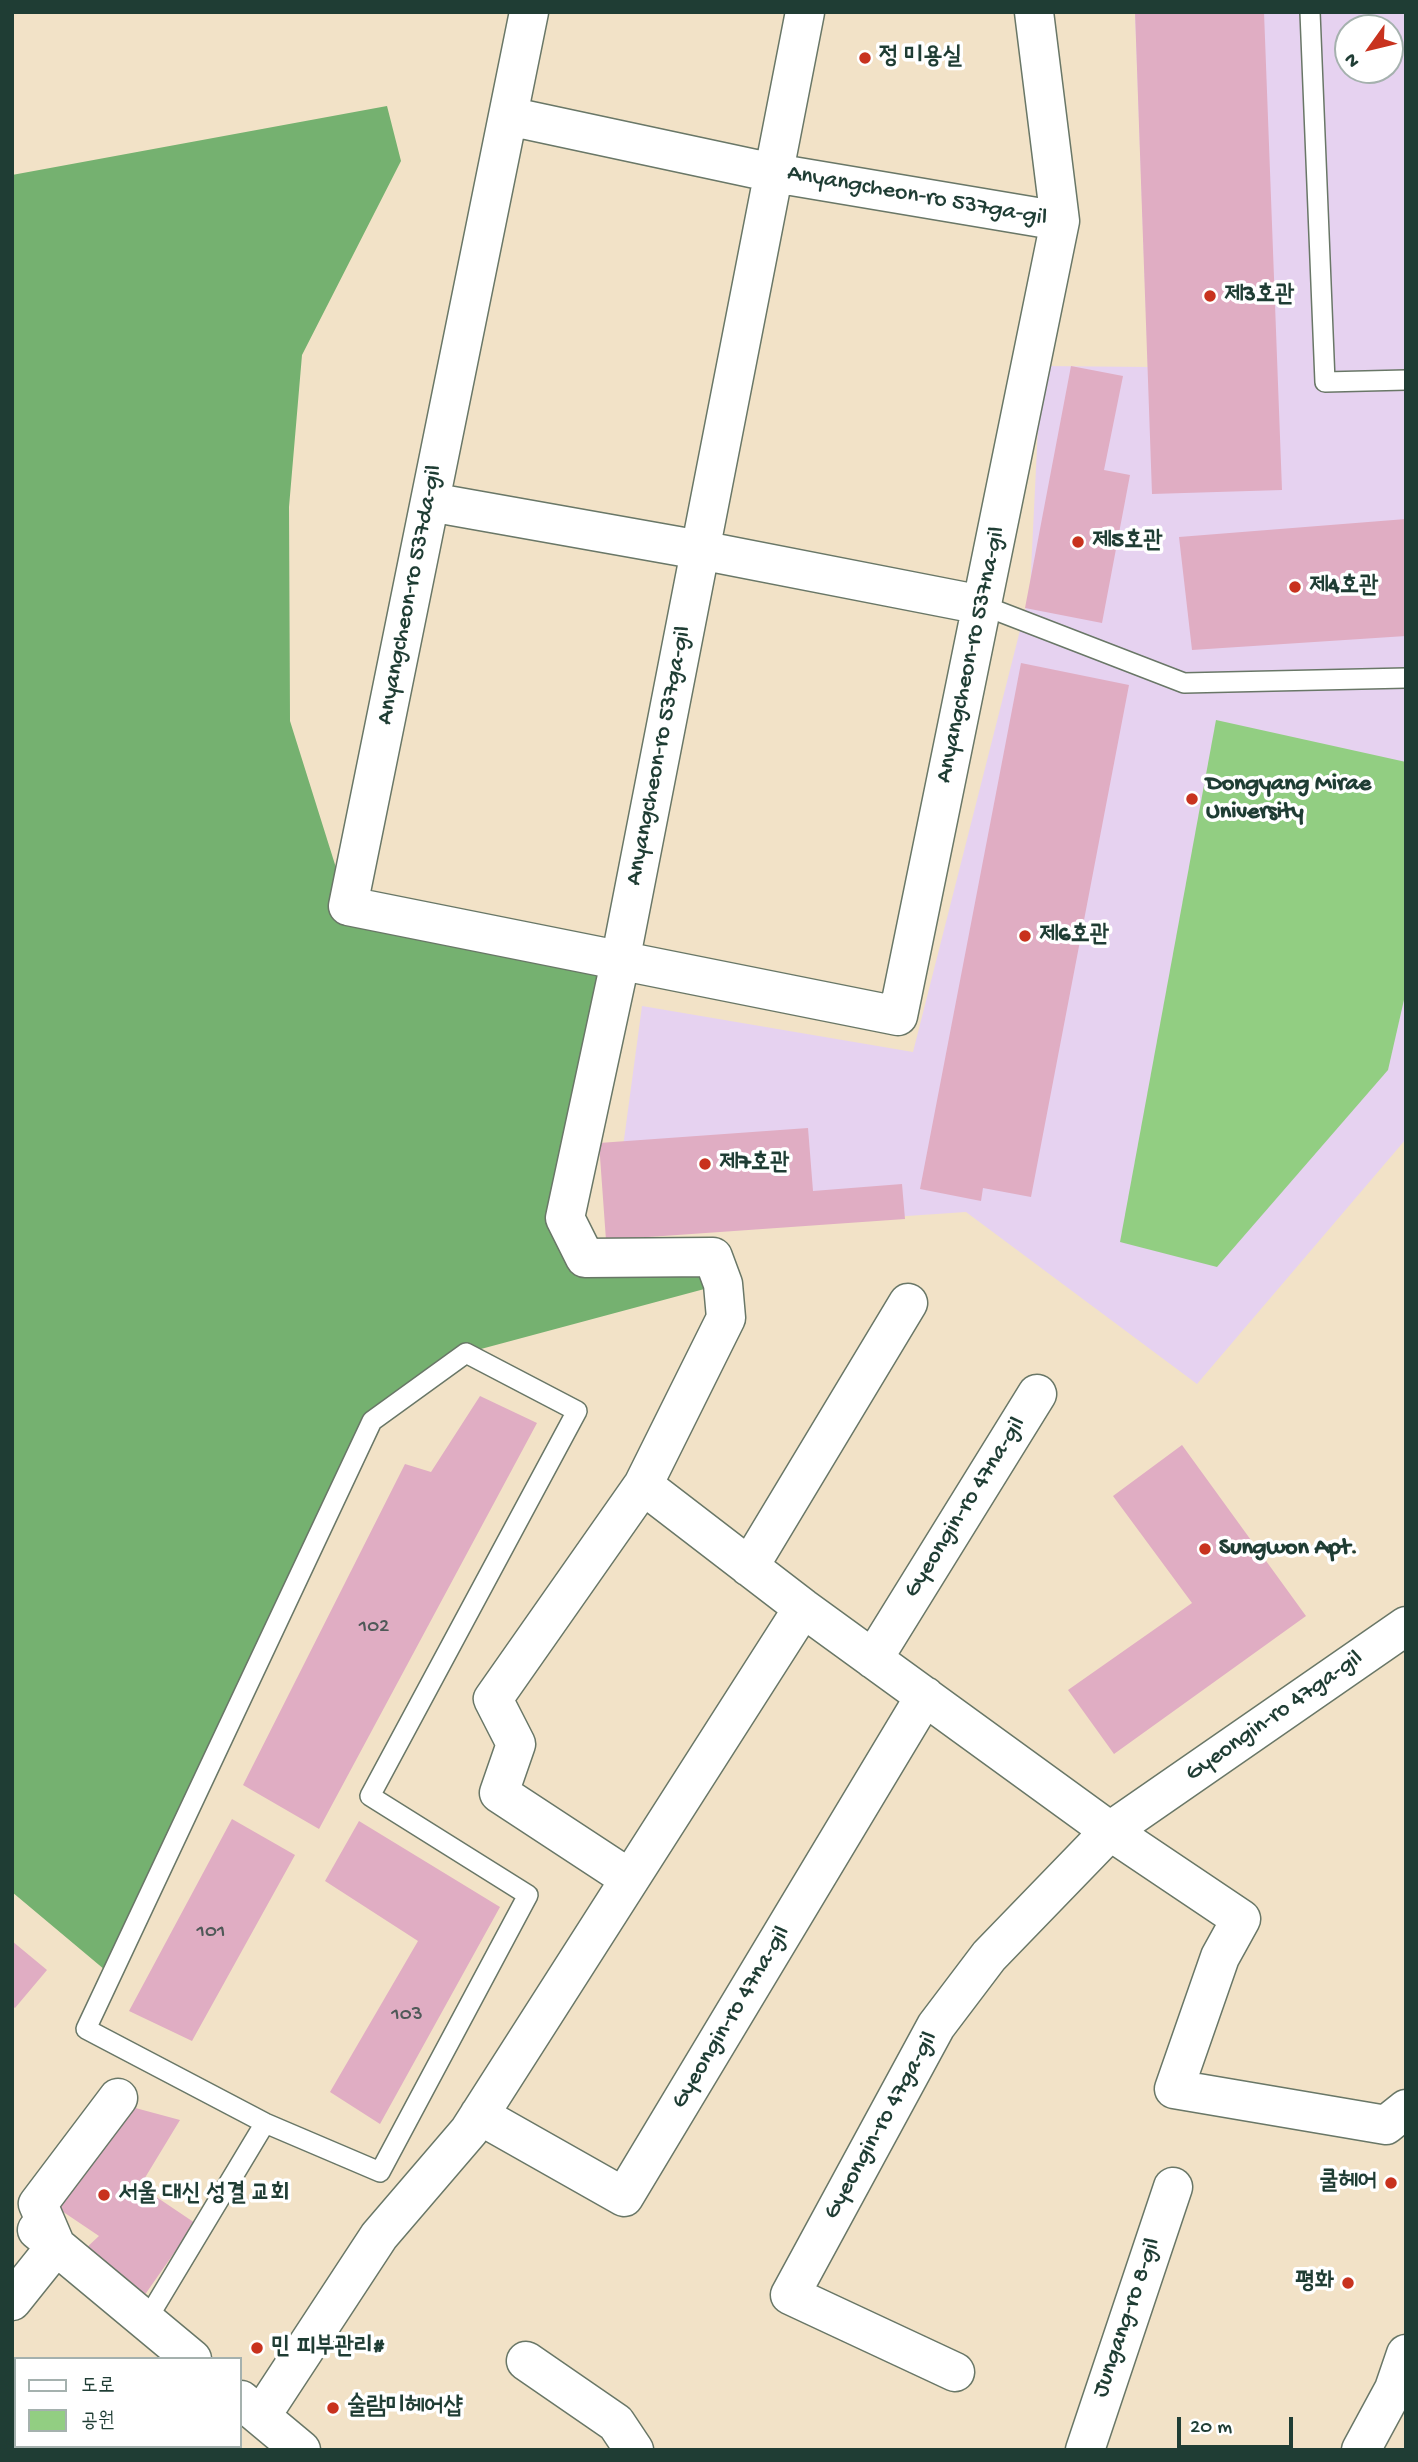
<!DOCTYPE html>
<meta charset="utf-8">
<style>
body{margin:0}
#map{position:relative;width:1418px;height:2462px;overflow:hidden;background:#f2e2c7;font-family:"Gochi Hand","Poor Story",sans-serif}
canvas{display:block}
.frame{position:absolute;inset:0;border:14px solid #1f3d34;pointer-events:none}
.legend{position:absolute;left:14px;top:2357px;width:228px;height:91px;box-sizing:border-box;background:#fff;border:2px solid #a5b1ae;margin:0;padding:9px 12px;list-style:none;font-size:21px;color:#1f3d34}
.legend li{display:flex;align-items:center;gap:14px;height:35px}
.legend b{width:35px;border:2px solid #a5b1ae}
.north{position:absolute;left:1334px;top:14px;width:70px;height:70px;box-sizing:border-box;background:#fff;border:2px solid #a5b1ae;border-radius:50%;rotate:236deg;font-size:19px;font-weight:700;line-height:28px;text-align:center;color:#1f3d34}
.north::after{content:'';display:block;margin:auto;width:24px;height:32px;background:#c8321e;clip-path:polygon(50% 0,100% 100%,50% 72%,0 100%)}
.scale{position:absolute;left:1177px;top:2417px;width:116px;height:32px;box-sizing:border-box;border:4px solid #1f3d34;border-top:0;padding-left:9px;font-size:21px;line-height:24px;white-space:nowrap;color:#1f3d34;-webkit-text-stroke:5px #fff;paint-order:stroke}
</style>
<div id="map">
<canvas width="1418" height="2462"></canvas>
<div class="frame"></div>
<ul class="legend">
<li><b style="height:9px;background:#fff"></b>도로</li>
<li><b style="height:19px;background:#92ce82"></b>공원</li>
</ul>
<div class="north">N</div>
<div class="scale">20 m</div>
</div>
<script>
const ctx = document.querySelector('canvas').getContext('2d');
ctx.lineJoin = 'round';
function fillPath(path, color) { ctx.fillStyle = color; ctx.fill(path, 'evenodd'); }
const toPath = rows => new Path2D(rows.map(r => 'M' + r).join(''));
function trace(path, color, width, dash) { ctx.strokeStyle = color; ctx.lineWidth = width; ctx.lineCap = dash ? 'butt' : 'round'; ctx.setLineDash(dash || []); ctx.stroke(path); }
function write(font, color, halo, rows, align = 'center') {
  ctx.font = font + ' "Gochi Hand","Poor Story",sans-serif'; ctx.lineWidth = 7; ctx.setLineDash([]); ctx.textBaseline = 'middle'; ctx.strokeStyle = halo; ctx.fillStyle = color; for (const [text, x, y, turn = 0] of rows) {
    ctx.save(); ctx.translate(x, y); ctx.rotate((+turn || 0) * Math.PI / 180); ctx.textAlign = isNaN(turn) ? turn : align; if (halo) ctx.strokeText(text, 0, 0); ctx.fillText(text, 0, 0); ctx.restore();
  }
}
const built = toPath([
 [1135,12,1406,12,1406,1139,1197,1384,966,1212,611,1236,642,1006,913,1052,1030,591,1041,366,1148,367],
 [1348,28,1390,28,1390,70,1348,70]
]);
const green = toPath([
 [1216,720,1406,762,1406,991,1388,1070,1217,1267,1120,1242]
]);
const forest = toPath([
 [387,106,401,161,302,355,289,507,290,721,348,906,620,962,565,1218,585,1258,713,1257,723,1284,466,1353,372,1421,111,1975,12,1892,12,175]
]);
const building = toPath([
 [1135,12,1264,12,1282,490,1152,494],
 [1071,366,1123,376,1104,470,1130,475,1102,623,1025,608],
 [1406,519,1406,636,1192,650,1179,537],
 [1021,663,1129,685,1031,1197,983,1188,981,1201,920,1189],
 [808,1128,813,1191,902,1184,905,1219,606,1240,599,1143],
 [480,1396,537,1423,319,1829,243,1785,405,1464,431,1472],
 [1182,1445,1306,1616,1114,1754,1068,1690,1192,1603,1113,1496],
 [232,1819,295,1855,192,2041,129,2011],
 [359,1821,500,1907,380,2124,330,2092,418,1941,325,1881],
 [12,1941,47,1970,15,2008,12,2006],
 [128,2106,180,2120,140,2186,195,2223,144,2296,85,2249,99,2236,50,2203]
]);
const lane = toPath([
 [1310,12,1325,382,1406,380],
 [982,605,1184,683,1406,678],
 [466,1353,577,1411,370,1796,528,1895,380,2172,265,2123,86,2029,372,1421,466,1353],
 [146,2321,265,2123]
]);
const street = toPath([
 [529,12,348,906,898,1016,1060,221,1034,12],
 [508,116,774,173,1060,221],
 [430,502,700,550,982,605],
 [643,1485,803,1608,1110,1831,1241,1919,1220,1957,1174,2089,1386,2125,1406,2109],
 [749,1567,908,1303],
 [873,1659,1037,1394],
 [630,1879,499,1793,516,1744,493,1699,643,1485,726,1318,723,1284,713,1257,585,1258,565,1218,620,962,805,12],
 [479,2115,624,2197,925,1696],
 [37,2230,192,2359],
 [12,2301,56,2246,38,2204,118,2098],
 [526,2361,616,2423,634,2450],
 [955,2372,790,2295,936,2026,989,1956,1110,1831,1406,1626],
 [241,2400,301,2450],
 [261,2416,379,2236,469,2131,803,1608],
 [143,2450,145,2446],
 [1085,2450,1173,2187],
 [1361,2450,1394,2389,1406,2354]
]);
const markers = [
 [865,58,7,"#c8321e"],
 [1210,296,7,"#c8321e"],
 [1078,542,7,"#c8321e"],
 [1295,587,7,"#c8321e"],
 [1192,799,7,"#c8321e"],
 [1025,936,7,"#c8321e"],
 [705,1164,7,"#c8321e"],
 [1205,1549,7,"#c8321e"],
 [1391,2183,7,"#c8321e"],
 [104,2195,7,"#c8321e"],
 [1348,2283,7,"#c8321e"],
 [257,2348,7,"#c8321e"],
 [333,2408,7,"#c8321e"]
];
const numberNames = [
 ["102",374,1628],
 ["101",211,1933],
 ["103",407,2016]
];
const poiNames = [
 ["정 미용실",879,58],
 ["제3호관",1224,296],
 ["제5호관",1092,542],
 ["제4호관",1309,587],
 ["Dongyang Mirae",1206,785],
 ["University",1206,813],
 ["제6호관",1039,936],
 ["제7호관",719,1164],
 ["Sungwon Apt.",1219,1549],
 ["쿨헤어",1377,2183,"right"],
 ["서울 대신 성결 교회",118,2195],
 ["평화",1334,2283,"right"],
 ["민 피부관리#",271,2348],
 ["술람미헤어샵",347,2408]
];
const streetNames = [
 ["Anyangcheon-ro 537ga-gil",917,197,10],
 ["Anyangcheon-ro 537da-gil",411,595,-79],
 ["Anyangcheon-ro 537na-gil",972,655,-78],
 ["Anyangcheon-ro 537ga-gil",660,756,-79],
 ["Gyeongin-ro 47na-gil",966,1508,-58],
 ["Gyeongin-ro 47ga-gil",1275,1717,-35],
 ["Gyeongin-ro 47na-gil",732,2018,-59],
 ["Gyeongin-ro 47ga-gil",882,2126,-61],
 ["Jungang-ro 8-gil",1128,2318,-71]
];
fillPath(built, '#e6d2f0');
fillPath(green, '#92ce82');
fillPath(forest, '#75b170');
fillPath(building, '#e0adc3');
trace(lane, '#697767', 22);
trace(street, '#697767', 41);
trace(lane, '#fff', 19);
trace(street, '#fff', 38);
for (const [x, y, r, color] of markers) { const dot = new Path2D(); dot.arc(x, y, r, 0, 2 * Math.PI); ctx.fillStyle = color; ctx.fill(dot); trace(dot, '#fff', 2.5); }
write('21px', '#4f5958', null, numberNames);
write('bold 24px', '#1f3d34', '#fff', poiNames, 'left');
write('24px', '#1f3d34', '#fff', streetNames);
</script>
